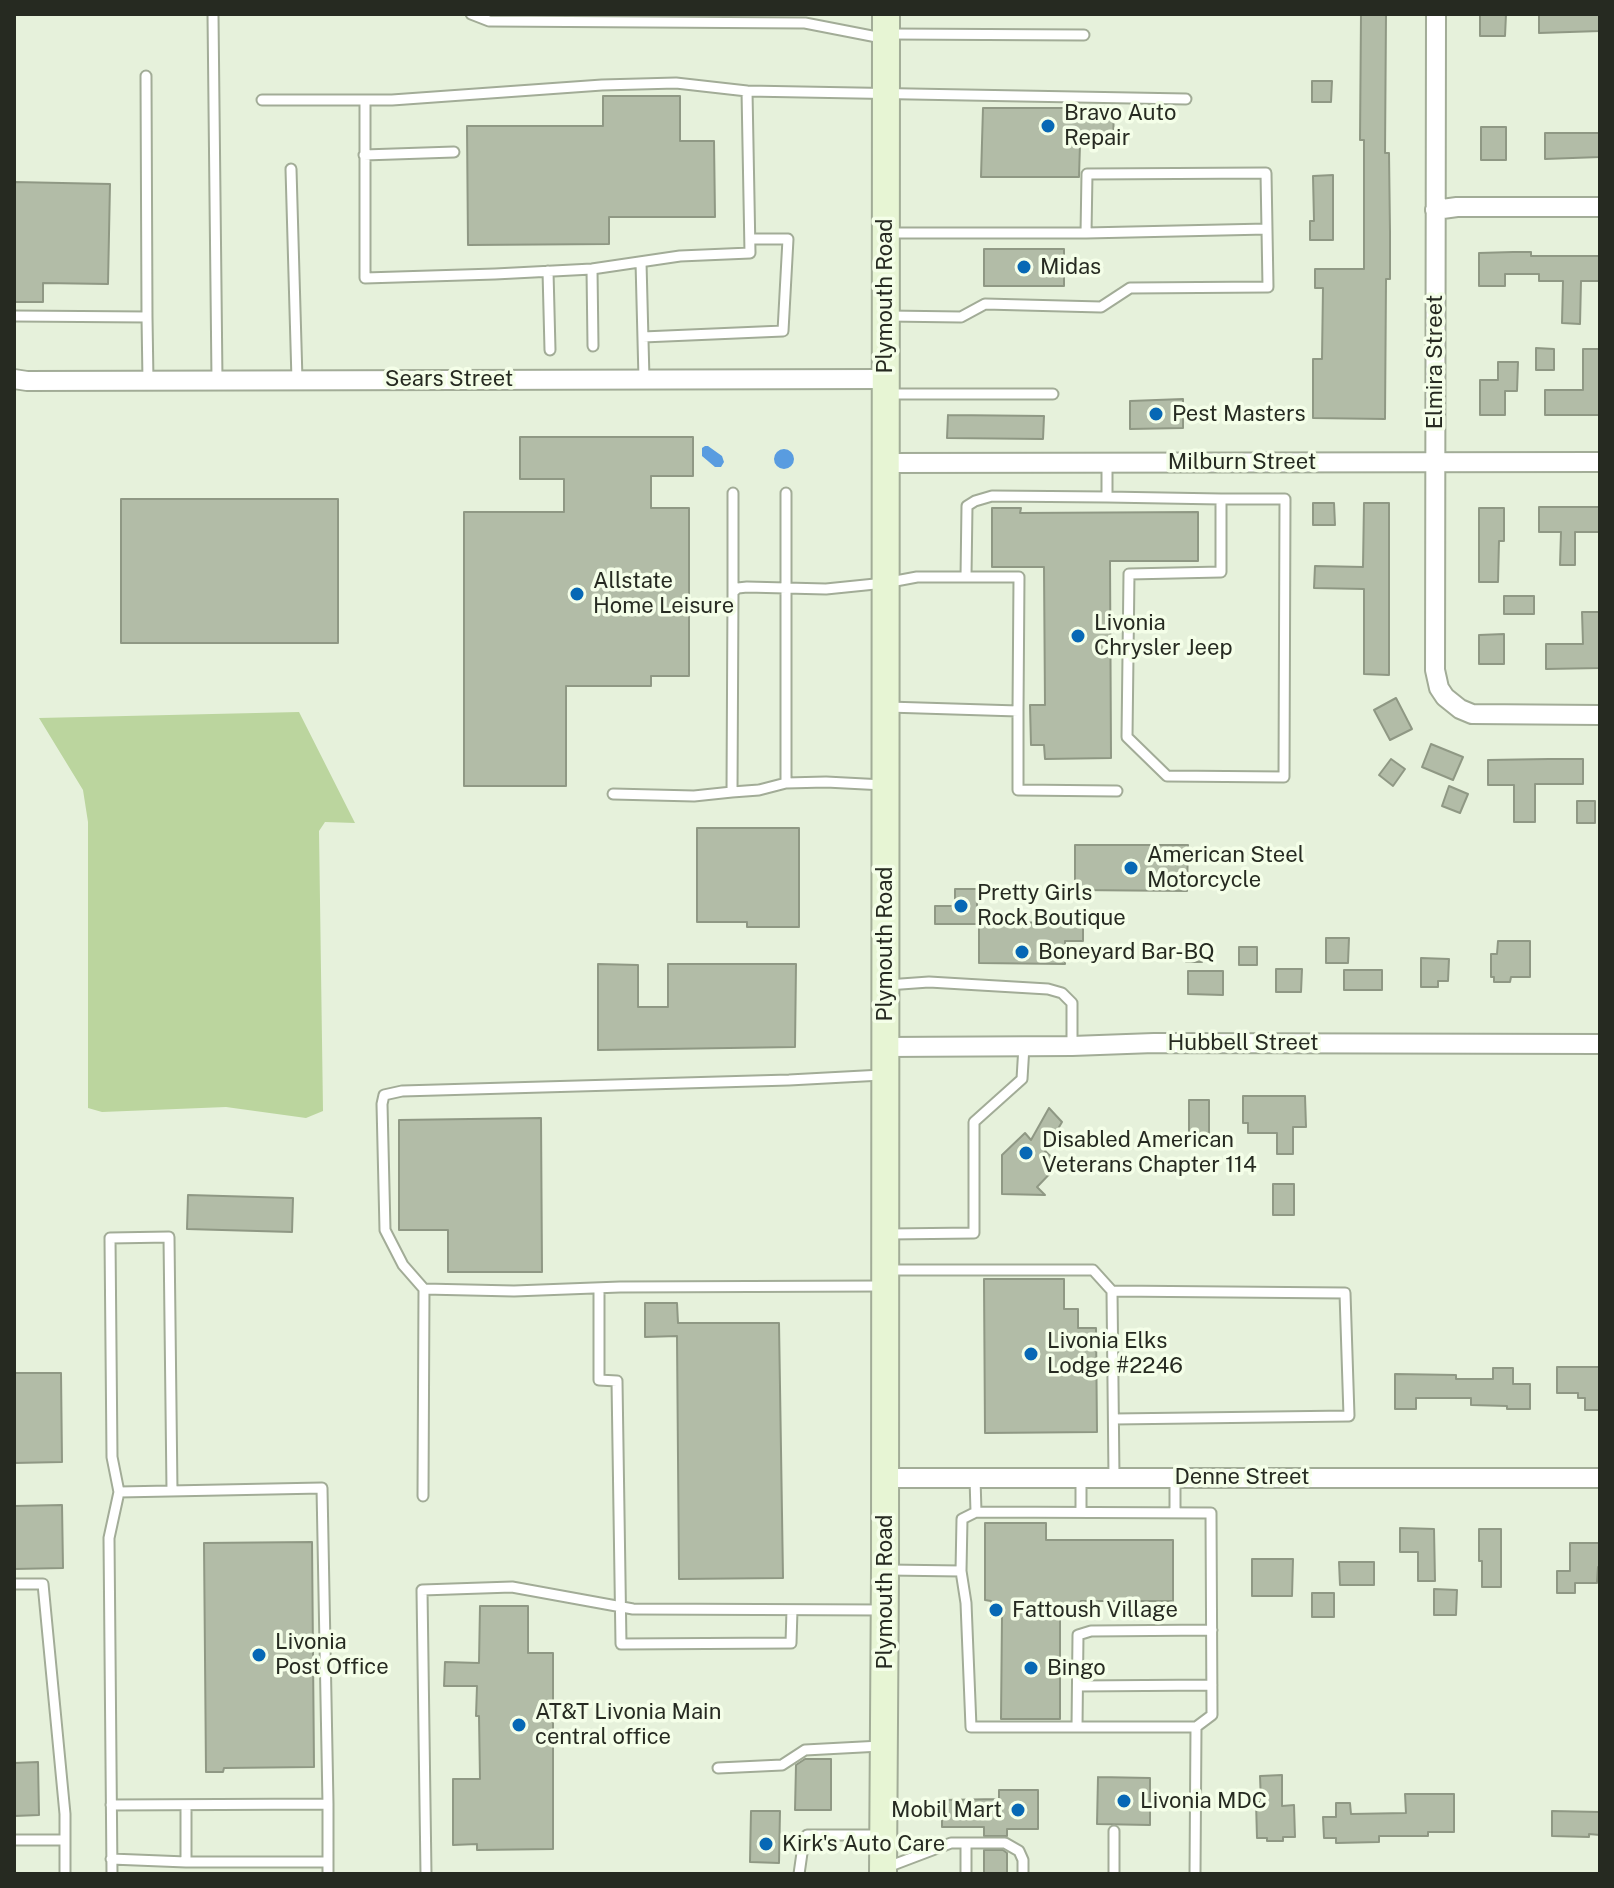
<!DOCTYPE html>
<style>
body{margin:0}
#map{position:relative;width:1614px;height:1888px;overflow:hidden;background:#e6f1db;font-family:"Public Sans",sans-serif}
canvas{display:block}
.frame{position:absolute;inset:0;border:16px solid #262a21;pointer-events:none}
</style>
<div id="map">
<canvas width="1614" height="1888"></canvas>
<div class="frame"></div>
</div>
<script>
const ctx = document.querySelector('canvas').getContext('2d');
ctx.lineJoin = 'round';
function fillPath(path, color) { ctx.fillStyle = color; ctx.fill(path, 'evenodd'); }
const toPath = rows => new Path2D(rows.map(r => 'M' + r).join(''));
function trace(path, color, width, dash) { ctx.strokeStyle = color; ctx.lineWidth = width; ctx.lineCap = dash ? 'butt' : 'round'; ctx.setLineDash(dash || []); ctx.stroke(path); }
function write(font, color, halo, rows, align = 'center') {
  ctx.font = font + ' "Public Sans",sans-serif'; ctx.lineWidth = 7; ctx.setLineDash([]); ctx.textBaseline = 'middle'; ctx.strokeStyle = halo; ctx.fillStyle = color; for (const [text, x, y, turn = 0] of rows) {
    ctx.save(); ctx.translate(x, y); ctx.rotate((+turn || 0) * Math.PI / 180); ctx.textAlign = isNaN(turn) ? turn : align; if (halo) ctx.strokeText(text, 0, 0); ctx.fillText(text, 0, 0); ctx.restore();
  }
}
const green = toPath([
 [299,712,355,823,325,822,319,831,323,1111,306,1118,226,1107,102,1112,88,1108,88,822,83,790,39,718]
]);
const water = toPath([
 [705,446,708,446,722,456,724,462,721,467,715,467,702,456,702,448],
 '774 459a10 10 0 1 1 20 0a10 10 0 1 1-20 0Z'
]);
const building = toPath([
 [1361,14,1386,14,1385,153,1389,153,1390,232,1390,279,1386,279,1385,419,1313,418,1313,359,1322,359,1323,288,1315,288,1315,269,1364,269,1364,140,1360,140,1361,14],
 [1480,14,1506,14,1505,36,1480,36,1480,14],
 [1539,14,1600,14,1600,31,1539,33,1539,14],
 [1312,81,1332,81,1331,102,1312,102,1312,81],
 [603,96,680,96,680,141,714,141,715,217,609,217,609,244,468,245,467,126,603,126,603,96],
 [983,108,1114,108,1113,144,1080,144,1079,177,981,177,983,108],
 [1481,127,1506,127,1506,160,1481,160,1481,127],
 [1545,133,1600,133,1600,157,1545,159,1545,133],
 [1333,175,1333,240,1310,240,1310,221,1314,221,1313,176,1333,175],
 [14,182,110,184,108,284,43,283,43,302,14,302,14,182],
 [984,249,1064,249,1064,286,984,286,984,249],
 [1513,252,1531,252,1531,256,1600,256,1600,281,1581,281,1580,324,1562,323,1563,281,1539,281,1539,274,1505,274,1505,286,1479,286,1479,253,1513,252],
 [1536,348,1554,349,1554,370,1536,370,1536,348],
 [1583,349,1600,349,1600,415,1545,415,1545,390,1583,390,1583,349],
 [1498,362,1518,362,1517,391,1505,391,1505,415,1480,415,1480,380,1498,380,1498,362],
 [1183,399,1183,428,1130,429,1130,401,1183,399],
 [948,415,1044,416,1043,439,947,438,948,415],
 [520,437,693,437,693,476,651,476,651,508,689,508,689,676,651,676,651,686,566,686,566,786,464,786,464,512,564,512,564,479,520,479,520,437],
 [121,499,338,499,338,643,121,643,121,499],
 [1313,503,1334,503,1335,525,1313,525,1313,503],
 [1364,503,1389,503,1389,675,1364,674,1364,589,1314,588,1315,566,1363,567,1364,503],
 [1539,507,1600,507,1600,532,1575,532,1575,565,1560,565,1561,532,1539,532,1539,507],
 [992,508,1021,508,1020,513,1198,512,1198,561,1110,561,1111,758,1045,759,1044,745,1031,745,1030,705,1045,705,1044,567,992,567,992,508],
 [1479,508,1504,508,1504,541,1499,541,1498,582,1479,582,1479,508],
 [1504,596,1534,596,1534,614,1504,614,1504,596],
 [1582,612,1600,612,1600,668,1546,669,1546,644,1583,644,1582,612],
 [1504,634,1504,664,1479,664,1479,635,1504,634],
 [1396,698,1412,729,1390,740,1374,710,1396,698],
 [1431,744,1463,757,1453,780,1422,767,1431,744],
 [1391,759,1405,769,1393,786,1379,775,1391,759],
 [1549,759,1583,759,1583,784,1535,784,1535,822,1514,822,1514,785,1488,785,1488,760,1549,759],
 [1449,786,1468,794,1460,813,1442,806,1449,786],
 [1577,801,1595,801,1595,823,1577,823,1577,801],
 [697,828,799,828,799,927,747,927,747,922,697,922,697,828],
 [1075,845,1188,845,1187,891,1075,890,1075,845],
 [955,889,977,889,977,924,935,924,935,906,955,906,955,889],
 [979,922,1083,923,1083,941,1065,941,1065,964,979,963,979,922],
 [1326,938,1349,938,1348,963,1326,963,1326,938],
 [1498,941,1530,941,1530,977,1511,977,1510,982,1494,982,1494,977,1491,977,1491,954,1497,954,1498,941],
 [1186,946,1202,946,1202,962,1186,962,1186,946],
 [1239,947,1257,947,1257,965,1239,965,1239,947],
 [1421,958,1449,959,1448,981,1438,981,1438,987,1421,987,1421,958],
 [598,964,638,965,638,1007,668,1007,668,964,796,964,795,1047,598,1050,598,964],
 [1276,969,1302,969,1301,992,1276,992,1276,969],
 [1344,970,1382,970,1382,990,1344,990,1344,970],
 [1188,971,1223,971,1223,995,1188,994,1188,971],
 [1243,1096,1305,1096,1306,1127,1293,1127,1293,1154,1277,1154,1277,1133,1248,1133,1248,1123,1243,1123,1243,1096],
 [1189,1100,1209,1100,1209,1133,1189,1133,1189,1100],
 [1049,1108,1062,1122,1045,1151,1059,1164,1037,1187,1045,1195,1002,1194,1002,1155,1025,1133,1031,1140,1049,1108],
 [541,1118,542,1272,448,1272,448,1230,399,1230,399,1120,541,1118],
 [1273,1184,1294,1184,1294,1215,1273,1215,1273,1184],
 [188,1195,293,1198,292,1232,187,1229,188,1195],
 [984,1279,1064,1279,1064,1309,1078,1309,1078,1328,1096,1328,1097,1432,985,1433,984,1279],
 [645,1303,677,1303,678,1323,779,1323,783,1578,679,1579,677,1336,645,1337,645,1303],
 [1557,1367,1600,1367,1600,1410,1585,1410,1585,1398,1578,1398,1578,1393,1557,1393,1557,1367],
 [1493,1368,1513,1368,1513,1384,1530,1384,1530,1409,1507,1409,1507,1406,1471,1405,1471,1398,1416,1398,1416,1409,1395,1409,1395,1374,1456,1375,1456,1379,1493,1379,1493,1368],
 [14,1373,61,1373,62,1462,14,1463,14,1373],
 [62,1505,63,1568,14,1569,14,1506,62,1505],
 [985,1523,1046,1523,1046,1540,1173,1540,1173,1601,1081,1601,1081,1611,1060,1611,1060,1719,1001,1719,1002,1617,991,1617,991,1601,985,1600,985,1523],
 [1400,1528,1434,1529,1435,1581,1418,1581,1418,1552,1400,1552,1400,1528],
 [1479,1529,1501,1529,1501,1587,1482,1587,1482,1561,1479,1561,1479,1529],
 [312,1542,314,1767,224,1768,223,1772,206,1772,204,1543,312,1542],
 [1570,1543,1600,1543,1600,1567,1598,1567,1597,1583,1575,1583,1575,1593,1557,1593,1557,1571,1570,1571,1570,1543],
 [1252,1559,1293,1559,1292,1596,1252,1596,1252,1559],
 [1339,1562,1374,1562,1374,1585,1340,1585,1339,1562],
 [1434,1589,1457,1590,1456,1615,1434,1615,1434,1589],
 [1312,1593,1334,1593,1334,1617,1312,1617,1312,1593],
 [480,1606,528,1606,528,1653,553,1653,553,1849,477,1850,477,1844,453,1845,453,1779,480,1779,479,1716,476,1716,477,1686,444,1686,445,1662,479,1663,480,1606],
 [805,1759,831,1759,831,1810,795,1810,796,1765,805,1759],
 [38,1762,39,1815,14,1816,14,1763,38,1762],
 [1282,1775,1282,1806,1294,1805,1295,1837,1283,1837,1283,1841,1267,1841,1267,1838,1257,1838,1256,1802,1261,1802,1260,1776,1282,1775],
 [1098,1777,1150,1778,1150,1825,1097,1824,1098,1777],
 [999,1790,1038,1790,1038,1829,1007,1829,1007,1836,984,1836,984,1827,942,1827,942,1800,999,1799,999,1790],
 [1405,1794,1454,1794,1454,1832,1428,1832,1428,1836,1379,1836,1379,1842,1336,1843,1336,1838,1324,1838,1323,1817,1336,1817,1336,1803,1350,1803,1351,1814,1406,1813,1405,1794],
 [751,1811,780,1811,779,1863,750,1862,751,1811],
 [1552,1811,1600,1812,1600,1835,1589,1834,1589,1837,1552,1836,1552,1811],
 [984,1850,1003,1850,1007,1853,1007,1874,984,1874,984,1850]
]);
const service = toPath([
 [213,14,217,380],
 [471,14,489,21,805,23,882,38],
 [889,34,1084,35],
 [146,76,147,317],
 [747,91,676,83,602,85,392,100,365,100,365,278,495,274,592,269,680,256,750,253,747,91,1186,99],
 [262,100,365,100],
 [364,155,454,152],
 [291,169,297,380],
 [887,233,1086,233,1087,174,1266,173,1268,287,1130,288,1101,307,985,304,961,317,888,316],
 [1086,233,1267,229],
 [641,262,644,379],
 [592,269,593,346],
 [548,271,550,350],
 [14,316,147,317,148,381],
 [643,337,783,331,788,239,750,239],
 [888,394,1053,394],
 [1107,463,1107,497],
 [966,576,967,506,975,501,992,496,1107,497,1221,499,1285,499,1284,777,1167,776,1127,737,1129,574,1221,572,1221,499],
 [733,592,733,493],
 [888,707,1018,711,1018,790,1117,791],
 [786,783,759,790,732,792,733,592,738,588,747,587,786,588,786,493],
 [884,785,826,782,786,783,786,588,826,589,885,583,917,577,1019,577,1018,711],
 [613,794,694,796,732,792],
 [887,985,929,982,1048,989,1062,993,1072,1003,1072,1046],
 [889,1234,974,1233,974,1122,1022,1079,1024,1046],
 [887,1270,1093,1270,1112,1291,1114,1477],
 [599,1288,599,1380,617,1381,621,1644,791,1643,792,1610],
 [424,1289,514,1291,620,1287,881,1286],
 [1112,1291,1345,1293,1349,1416,1114,1419],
 [975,1478,976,1512],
 [119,1492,112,1457,110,1238,169,1237,172,1491],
 [423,1496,424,1289,403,1265,385,1230,382,1104,384,1095,402,1091,789,1080,882,1075],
 [1081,1512,1081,1477],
 [1175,1513,1175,1477],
 [888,1570,961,1571,966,1603,971,1727,1196,1727,1195,1874],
 [961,1571,962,1519,976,1512,1211,1513,1212,1715,1196,1727],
 [14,1584,43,1584,65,1814,65,1874],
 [1078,1686,1212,1685],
 [1077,1727,1078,1635,1091,1631,1212,1630],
 [718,1768,782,1765,805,1750,881,1746],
 [111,1805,328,1804],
 [186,1805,186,1862],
 [14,1840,65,1840],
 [111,1859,186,1862,328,1862],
 [885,1868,951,1843,1005,1843,1019,1851,1023,1860,1023,1874],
 [112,1874,109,1538,119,1492,322,1488,328,1804,328,1874],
 [426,1874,422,1590,512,1587,633,1609,884,1610],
 [799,1874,804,1839,807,1835,880,1835],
 [966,1874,966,1843],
 [1114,1874,1114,1831]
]);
const minor = toPath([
 [1436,14,1435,670,1439,688,1445,697,1460,709,1472,714,1600,715],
 [1435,210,1457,207,1600,207],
 [14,379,27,381,884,379],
 [885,463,1600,462],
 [885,1047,1072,1046,1154,1043,1600,1044],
 [885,1478,1600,1478]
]);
const secondary = toPath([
 [883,1874,885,1570,886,14]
]);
const markers = [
 [1048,126,8,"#0768b5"],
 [1024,267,8,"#0768b5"],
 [1156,414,8,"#0768b5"],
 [577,594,8,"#0768b5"],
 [1078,636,8,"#0768b5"],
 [1131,868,8,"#0768b5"],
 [961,906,8,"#0768b5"],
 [1022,952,8,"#0768b5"],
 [1026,1153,8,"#0768b5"],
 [1031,1354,8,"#0768b5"],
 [996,1610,8,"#0768b5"],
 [259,1655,8,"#0768b5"],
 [1031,1668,8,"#0768b5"],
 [519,1725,8,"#0768b5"],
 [1124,1801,8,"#0768b5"],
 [1018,1810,8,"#0768b5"],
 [766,1844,8,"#0768b5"]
];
const poiNames = [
 ["Bravo Auto",1064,113],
 ["Repair",1064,138],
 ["Midas",1040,267],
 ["Pest Masters",1172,414],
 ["Allstate",593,581],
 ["Home Leisure",593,606],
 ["Livonia",1094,623],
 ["Chrysler Jeep",1094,648],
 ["American Steel",1147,855],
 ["Motorcycle",1147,880],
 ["Pretty Girls",977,893],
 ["Rock Boutique",977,918],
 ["Boneyard Bar-BQ",1038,952],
 ["Disabled American",1042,1140],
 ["Veterans Chapter 114",1042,1165],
 ["Livonia Elks",1047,1341],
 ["Lodge #2246",1047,1366],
 ["Fattoush Village",1012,1610],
 ["Livonia",275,1642],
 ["Post Office",275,1667],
 ["Bingo",1047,1668],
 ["AT&T Livonia Main",535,1712],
 ["central office",535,1737],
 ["Livonia MDC",1140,1801],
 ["Mobil Mart",1002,1810,"right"],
 ["Kirk's Auto Care",782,1844]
];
const streetNames = [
 ["Plymouth Road",885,296,-90],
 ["Elmira Street",1435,362,-90],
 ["Sears Street",449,379],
 ["Milburn Street",1242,462],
 ["Plymouth Road",885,944,-90],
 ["Hubbell Street",1243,1043],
 ["Denne Street",1242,1477],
 ["Plymouth Road",885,1592,-90]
];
fillPath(green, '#bbd59e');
fillPath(water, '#599ce0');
fillPath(building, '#b2bca7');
trace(building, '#8f9884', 2);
trace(service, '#a2ac97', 13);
trace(minor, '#a2ac97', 22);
trace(secondary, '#a2ac97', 30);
trace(service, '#fff', 9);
trace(minor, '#fff', 18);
trace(secondary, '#e7f5d4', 26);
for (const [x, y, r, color] of markers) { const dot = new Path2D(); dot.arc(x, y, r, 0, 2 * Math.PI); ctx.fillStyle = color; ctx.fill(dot); trace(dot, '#f4fee8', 3); }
write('22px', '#262a21', '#f4fee8', poiNames, 'left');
write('22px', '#262a21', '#f4fee8', streetNames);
</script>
